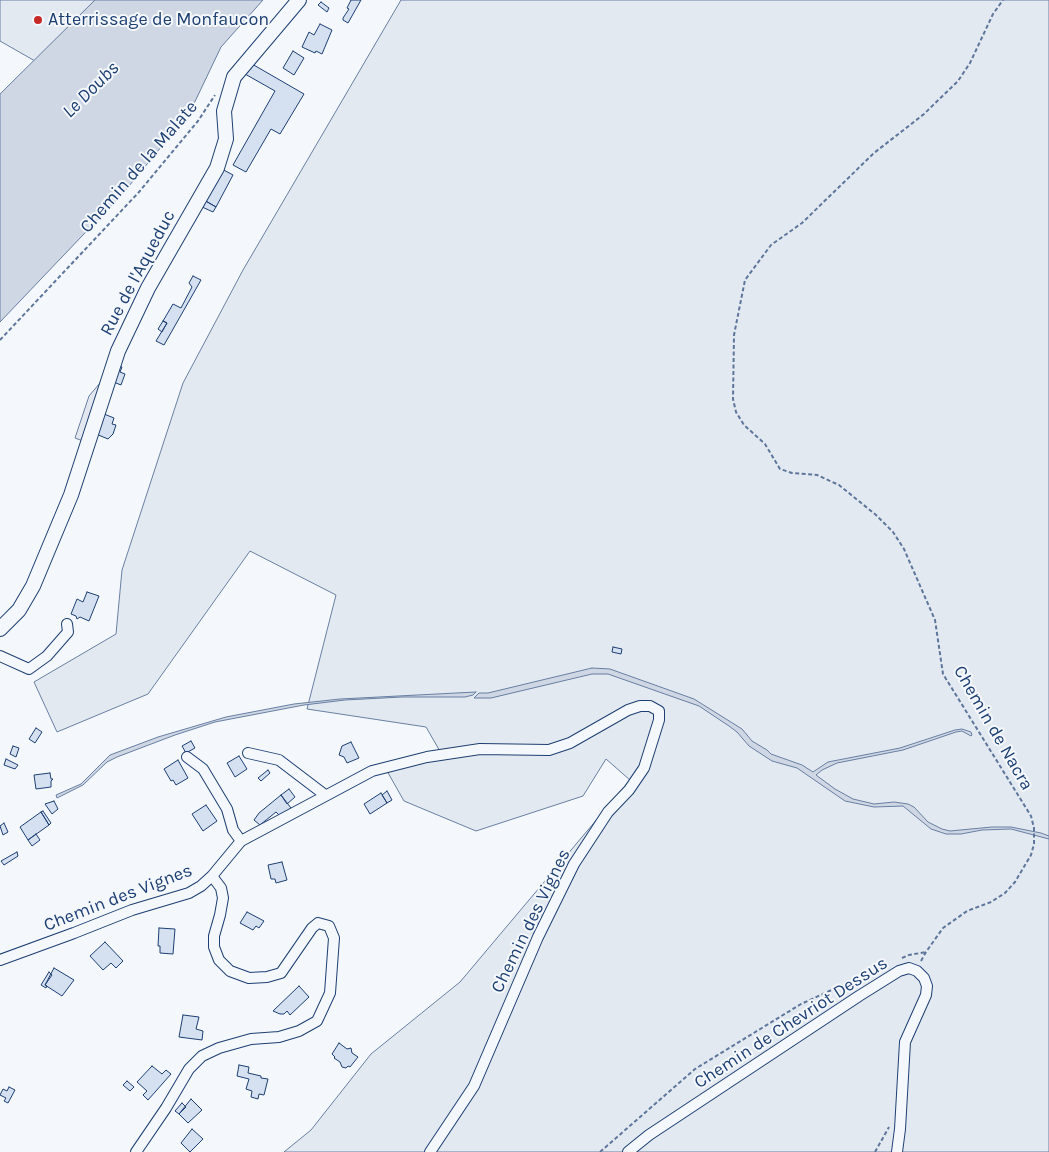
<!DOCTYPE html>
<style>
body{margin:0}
canvas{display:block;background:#f4f7fb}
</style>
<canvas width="1049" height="1152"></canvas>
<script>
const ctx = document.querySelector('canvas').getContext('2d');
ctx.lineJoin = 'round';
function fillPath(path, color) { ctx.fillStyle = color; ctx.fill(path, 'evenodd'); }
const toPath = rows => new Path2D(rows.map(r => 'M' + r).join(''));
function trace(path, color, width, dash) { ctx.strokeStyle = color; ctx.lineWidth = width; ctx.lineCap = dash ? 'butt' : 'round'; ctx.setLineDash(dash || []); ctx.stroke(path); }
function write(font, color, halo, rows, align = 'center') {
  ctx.font = font + ' Karla,sans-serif'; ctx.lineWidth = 4; ctx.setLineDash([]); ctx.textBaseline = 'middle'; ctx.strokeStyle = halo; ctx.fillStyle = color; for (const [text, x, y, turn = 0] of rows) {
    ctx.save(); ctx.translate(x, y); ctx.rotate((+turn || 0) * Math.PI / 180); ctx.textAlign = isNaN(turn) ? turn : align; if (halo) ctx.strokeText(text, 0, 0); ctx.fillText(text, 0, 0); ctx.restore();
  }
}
const green = toPath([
 [0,0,95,0,35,61,0,41,0,0],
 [401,0,1049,0,1049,1152,284,1152,311,1130,371,1054,460,982,630,780,606,759,583,796,476,831,404,801,387,771,441,753,426,727,307,709,336,595,250,551,148,694,57,732,34,682,116,634,122,570,183,383,243,270,401,0]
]);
const parking = toPath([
 [100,383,83,441,75,438,89,396,100,383]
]);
const water = toPath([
 [95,0,263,0,221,47,190,112,124,192,0,322,0,94,95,0],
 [592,668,610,669,694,699,742,729,752,741,767,750,771,754,802,765,813,772,828,762,900,748,955,730,962,729,971,732,972,735,971,736,962,731,956,732,903,750,837,763,822,770,816,775,835,789,853,799,874,804,894,802,908,804,914,807,928,822,942,829,950,831,992,827,1011,827,1041,833,1049,836,1049,839,1011,829,982,830,961,834,946,834,931,829,903,806,874,807,845,801,797,768,772,761,749,746,737,732,729,726,699,706,608,674,592,674,491,698,474,698,479,693,488,693,592,668],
 [476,692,473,695,465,697,402,697,345,700,304,705,215,722,175,735,117,757,107,762,83,785,57,798,56,795,81,784,110,755,158,737,226,717,294,704,340,699,476,692]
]);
const building = toPath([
 [351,0,361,0,348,23,343,20,343,18,349,9,347,8,351,0],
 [321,2,329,8,327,12,318,5,321,2],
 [320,24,332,30,322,54,316,51,315,53,302,47,309,32,314,35,320,24],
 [293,51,304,58,294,75,283,68,293,51],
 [252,64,304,94,280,134,271,129,246,172,233,165,275,91,245,74,252,64],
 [220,168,233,175,216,207,204,200,220,168],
 [204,200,216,207,213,212,200,206,204,200],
 [193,276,201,280,164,345,156,341,167,323,163,321,173,304,181,308,192,287,189,283,193,276],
 [163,321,167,323,162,332,158,329,163,321],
 [118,365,122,367,120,372,125,374,121,385,111,381,118,365],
 [104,414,114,418,112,424,116,425,113,434,108,439,96,434,104,414],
 [87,592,99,596,89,621,80,617,77,619,76,616,71,614,77,599,83,602,87,592],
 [613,647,622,649,621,654,612,652,613,647],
 [36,728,42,732,35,743,29,739,36,728],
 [191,741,195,748,186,753,182,746,191,741],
 [351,742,359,758,347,763,344,757,339,755,342,746,351,742],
 [13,746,19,748,16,757,10,754,13,746],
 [239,756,247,769,235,777,227,763,239,756],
 [6,759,18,765,15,769,4,765,6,759],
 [178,760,188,778,176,785,173,780,171,781,164,769,178,760],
 [268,770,270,773,261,781,258,778,268,770],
 [50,773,51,779,53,779,51,781,51,787,36,789,34,775,50,773],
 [289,789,295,797,287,804,281,795,289,789],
 [387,791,392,800,387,803,382,795,387,791],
 [381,793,387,803,370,814,364,804,381,793],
 [281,795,291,808,280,816,276,812,260,825,254,820,259,813,281,795],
 [54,801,58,809,52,814,45,804,54,801],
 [206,805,217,821,203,831,192,814,206,805],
 [43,811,51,823,49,825,41,812,43,811],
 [41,812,49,825,28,840,20,827,41,812],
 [4,823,8,832,3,835,0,826,4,823],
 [36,834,40,840,32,846,28,840,36,834],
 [17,852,18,856,4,865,1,861,17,852],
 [282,862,287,880,276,883,275,879,271,879,268,865,282,862],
 [247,912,264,921,259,928,256,926,253,930,240,923,247,912],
 [159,928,175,929,173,954,160,953,160,946,158,946,159,928],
 [105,942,123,961,116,968,111,963,103,970,90,956,105,942],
 [54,968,74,980,62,996,45,985,54,968],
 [49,972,52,975,45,985,47,986,46,988,41,985,49,972],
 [299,986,309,997,290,1015,287,1011,284,1014,280,1014,273,1011,299,986],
 [183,1015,199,1017,196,1029,203,1031,202,1040,179,1037,183,1015],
 [339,1043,347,1049,351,1048,352,1053,358,1057,350,1067,348,1066,346,1068,342,1067,340,1062,334,1058,335,1057,332,1054,339,1043],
 [239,1065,249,1067,248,1073,261,1076,261,1078,268,1079,264,1095,259,1094,258,1099,251,1097,252,1091,246,1089,249,1079,237,1076,239,1065],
 [152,1066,162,1074,166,1070,171,1074,148,1100,143,1095,147,1091,137,1082,152,1066],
 [127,1081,134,1087,130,1091,123,1085,127,1081],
 [9,1087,15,1090,8,1103,4,1101,6,1098,0,1095,3,1089,7,1091,9,1087],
 [191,1099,202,1110,188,1123,179,1114,191,1099],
 [182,1103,186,1107,179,1114,175,1111,182,1103],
 [192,1129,203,1139,190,1152,181,1143,192,1129]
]);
const path = toPath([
 [0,340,139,192,198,121,215,95],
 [902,958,909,955,926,952],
 [921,961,926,952,943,928,967,911,991,902,1005,893,1015,882,1031,855,1034,844,1034,828,1031,816,943,674,935,620,904,549,893,532,876,515,839,485,817,475,792,473,780,469,765,444,744,425,736,412,733,399,734,335,745,280,771,245,802,223,874,153,924,114,958,81,970,63,993,14,1003,0],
 [600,1152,695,1069,801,1004,886,965],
 [875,1152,889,1127]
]);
const street = toPath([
 [0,656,29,669,47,656,68,632,67,624],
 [248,753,279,760,325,795],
 [187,757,203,769,227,809,233,830,241,841],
 [0,960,74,933,132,910,189,893,201,886,212,876,241,841,372,771,427,757,480,749,549,750,570,743,628,710,640,706,650,706,659,711,659,720,644,768,629,790,608,812,574,864,538,937,474,1086,430,1152],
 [136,1152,166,1108,189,1069,202,1056,219,1048,251,1039,279,1037,299,1031,317,1021,330,993,334,938,329,926,318,923,312,928,281,973,267,977,249,978,230,971,219,960,214,947,214,936,220,915,223,898,221,888,212,876],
 [628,1152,649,1135,859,996,899,971,909,968,917,971,924,978,927,986,926,995,905,1042,900,1129,897,1152]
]);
const secondary = toPath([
 [0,629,19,610,33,586,71,495,118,351,148,288,217,168,226,139,224,111,234,77,299,0]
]);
const markers = [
 [38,20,5,"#c62828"]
];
const poiNames = [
 ["Atterrissage de Monfaucon",48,20]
];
const streetNames = [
 ["Chemin de la Malate",139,167,-49],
 ["Rue de l'Aqueduc",138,273,-62],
 ["Chemin de Nacra",993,728,60],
 ["Chemin des Vignes",118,898,-21],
 ["Chemin des Vignes",531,921,-64],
 ["Chemin de Chevriot Dessus",791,1023,-33]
];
const waterNames = [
 ["Le Doubs",91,90,-45]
];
fillPath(green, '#e3e9f0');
trace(green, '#687fa3', 1);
fillPath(parking, '#e3e8f0');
trace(parking, '#687fa3', 1);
fillPath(water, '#cfd7e4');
trace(water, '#687fa3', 1);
fillPath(building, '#d5e0f0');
trace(building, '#1d3f73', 1);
trace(street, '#1d3f73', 12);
trace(secondary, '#1d3f73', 16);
trace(path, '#5e769c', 2, [4, 2.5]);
trace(street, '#f4f7fb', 10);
trace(secondary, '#f4f7fb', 14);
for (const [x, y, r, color] of markers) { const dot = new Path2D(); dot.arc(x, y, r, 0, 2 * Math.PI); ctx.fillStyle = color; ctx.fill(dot); trace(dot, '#f4f7fb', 2); }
write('18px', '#1d3f73', '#f4f7fb', poiNames, 'left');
write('18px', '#1d3f73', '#f4f7fb', streetNames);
write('italic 19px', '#1d3f73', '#f4f7fb', waterNames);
</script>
